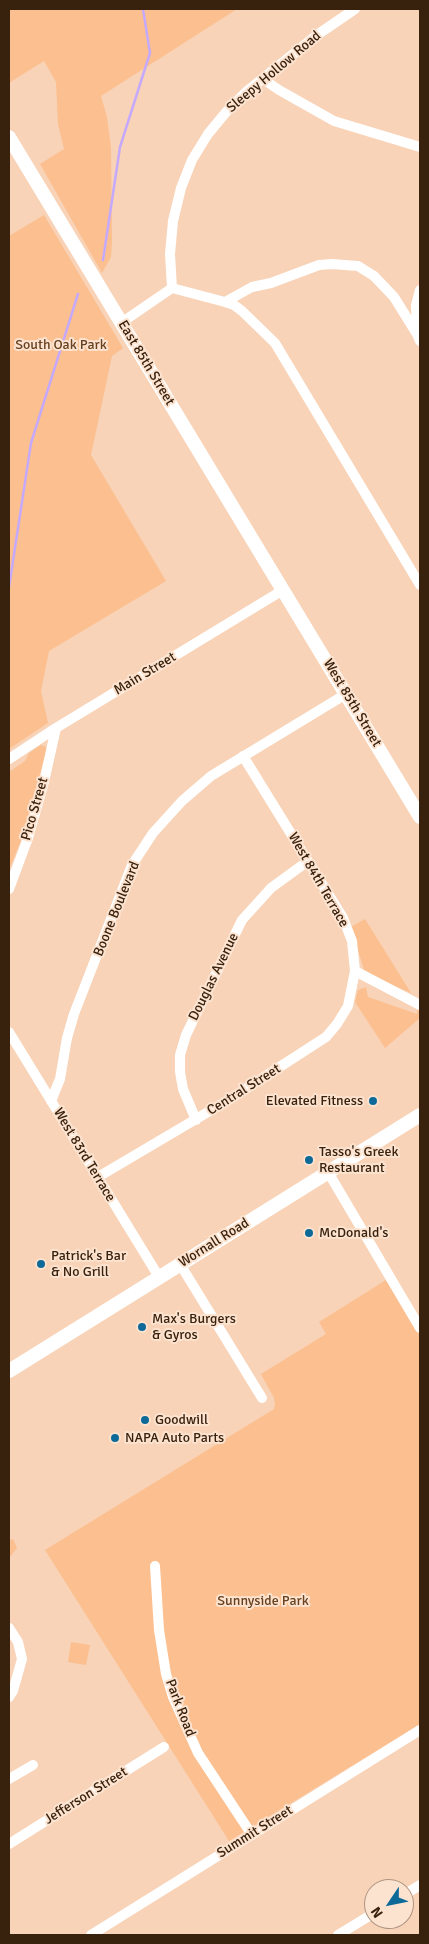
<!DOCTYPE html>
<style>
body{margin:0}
#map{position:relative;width:429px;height:1944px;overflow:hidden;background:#f8d3b7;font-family:Signika,sans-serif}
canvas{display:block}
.frame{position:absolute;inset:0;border:10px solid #38210d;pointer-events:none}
.north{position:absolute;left:364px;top:1879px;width:50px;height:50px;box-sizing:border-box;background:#fce3d0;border:1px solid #ae9582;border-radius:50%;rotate:236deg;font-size:14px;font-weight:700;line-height:20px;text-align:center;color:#38210d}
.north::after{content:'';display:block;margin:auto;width:18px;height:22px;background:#0d6998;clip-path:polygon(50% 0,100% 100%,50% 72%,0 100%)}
</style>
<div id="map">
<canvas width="429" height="1944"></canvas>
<div class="frame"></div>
<div class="north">N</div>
</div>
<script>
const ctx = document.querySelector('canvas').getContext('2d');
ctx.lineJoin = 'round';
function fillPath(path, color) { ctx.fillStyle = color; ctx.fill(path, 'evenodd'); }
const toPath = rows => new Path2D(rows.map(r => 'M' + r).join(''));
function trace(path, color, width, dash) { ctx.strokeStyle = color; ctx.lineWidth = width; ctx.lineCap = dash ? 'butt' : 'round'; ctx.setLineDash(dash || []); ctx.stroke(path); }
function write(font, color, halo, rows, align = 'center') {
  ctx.font = font + ' Signika,sans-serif'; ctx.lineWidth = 4; ctx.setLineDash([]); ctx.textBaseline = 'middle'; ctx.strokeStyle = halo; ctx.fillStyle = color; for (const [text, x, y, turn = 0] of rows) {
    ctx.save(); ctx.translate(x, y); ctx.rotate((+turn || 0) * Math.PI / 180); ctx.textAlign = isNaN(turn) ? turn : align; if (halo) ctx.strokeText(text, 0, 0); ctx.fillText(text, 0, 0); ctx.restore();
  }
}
const green = toPath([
 [9,9,237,9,101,96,107,117,111,148,112,241,111,257,102,273,40,164,64,149,58,124,56,82,44,61,9,83],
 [44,215,123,348,112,356,91,455,166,581,49,651,41,691,48,723,9,749,9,236],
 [41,745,46,747,47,750,20,843,9,870,9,772,25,761,29,753],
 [365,919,411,993,369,975,364,970,351,927],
 [366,987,368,997,417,1014,418,1008,420,1008,420,1018,385,1048,355,1002,358,990],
 [386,1280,420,1336,420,1724,229,1841,45,1550,274,1409,275,1404,274,1398,261,1374,326,1334,319,1322],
 [13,1539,17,1548,9,1558,9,1540],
 [71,1642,90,1645,86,1665,68,1662]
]);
const stream = toPath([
 [103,260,120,147,150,53,143,9],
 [9,587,31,443,78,294]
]);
const street = toPath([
 [263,79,279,90,334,121,420,147],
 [172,288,170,254,173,221,181,188,192,160,208,134,227,111,246,92,317,35,355,9],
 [225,302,234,305,242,311,275,343,420,585],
 [121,323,172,288,225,302,252,287,271,283,319,265,332,264,358,266,374,276,394,297,417,334,420,341],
 [417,333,416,305,420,290],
 [243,756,343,918,352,941,355,971,420,1005],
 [9,759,56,728,283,590],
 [9,889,28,838,44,782,56,728],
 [9,1032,159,1277],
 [51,1101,60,1079,67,1038,74,1014,132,865,153,833,182,801,211,776,346,694],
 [196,1120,183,1089,180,1072,180,1055,186,1035,242,920,271,888,308,861],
 [328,1172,420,1328],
 [98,1177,230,1099,326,1037,337,1024,348,1006,355,971],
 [180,1264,262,1398],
 [155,1566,159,1630,166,1674,173,1697,198,1753,252,1835],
 [9,1628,18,1642,22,1659,13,1691,9,1697],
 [9,1779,33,1765],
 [9,1844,164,1747],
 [404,1895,420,1885],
 [91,1935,420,1730],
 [338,1935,374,1913]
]);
const secondary = toPath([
 [9,137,420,817],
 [9,1371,420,1115]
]);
const markers = [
 [373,1101,5,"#0d6998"],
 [309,1160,5,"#0d6998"],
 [309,1233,5,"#0d6998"],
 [41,1264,5,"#0d6998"],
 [142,1327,5,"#0d6998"],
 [145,1420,5,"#0d6998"],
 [115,1438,5,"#0d6998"]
];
const streetNames = [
 ["Sleepy Hollow Road",274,72,-40],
 ["East 85th Street",146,363,59],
 ["Main Street",145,674,-31],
 ["West 85th Street",352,703,59],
 ["Pico Street",35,809,-74],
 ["West 84th Terrace",318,880,60],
 ["Boone Boulevard",117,909,-68],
 ["Douglas Avenue",214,977,-64],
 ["Central Street",244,1090,-32],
 ["West 83rd Terrace",84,1155,59],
 ["Wornall Road",214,1243,-32],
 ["Park Road",180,1708,69],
 ["Jefferson Street",86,1796,-32],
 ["Summit Street",255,1832,-32]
];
const parkNames = [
 ["South Oak Park",61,345],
 ["Sunnyside Park",263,1601]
];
const poiNames = [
 ["Elevated Fitness",363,1101,"right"],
 ["Tasso's Greek",319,1152],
 ["Restaurant",319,1168],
 ["McDonald's",319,1233],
 ["Patrick's Bar",51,1256],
 ["& No Grill",51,1272],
 ["Max's Burgers",152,1319],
 ["& Gyros",152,1335],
 ["Goodwill",155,1420],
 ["NAPA Auto Parts",125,1438]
];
fillPath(green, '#fcbf8f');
trace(stream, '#c5a9fb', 2.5);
trace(street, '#fff', 10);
trace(secondary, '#fff', 14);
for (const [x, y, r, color] of markers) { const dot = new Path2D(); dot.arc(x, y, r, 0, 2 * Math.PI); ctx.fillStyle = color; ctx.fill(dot); trace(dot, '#fce3d0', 2); }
write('14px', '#38210d', '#fce3d0', streetNames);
write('14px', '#674120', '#fce3d0', parkNames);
write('14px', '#38210d', '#fce3d0', poiNames, 'left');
</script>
